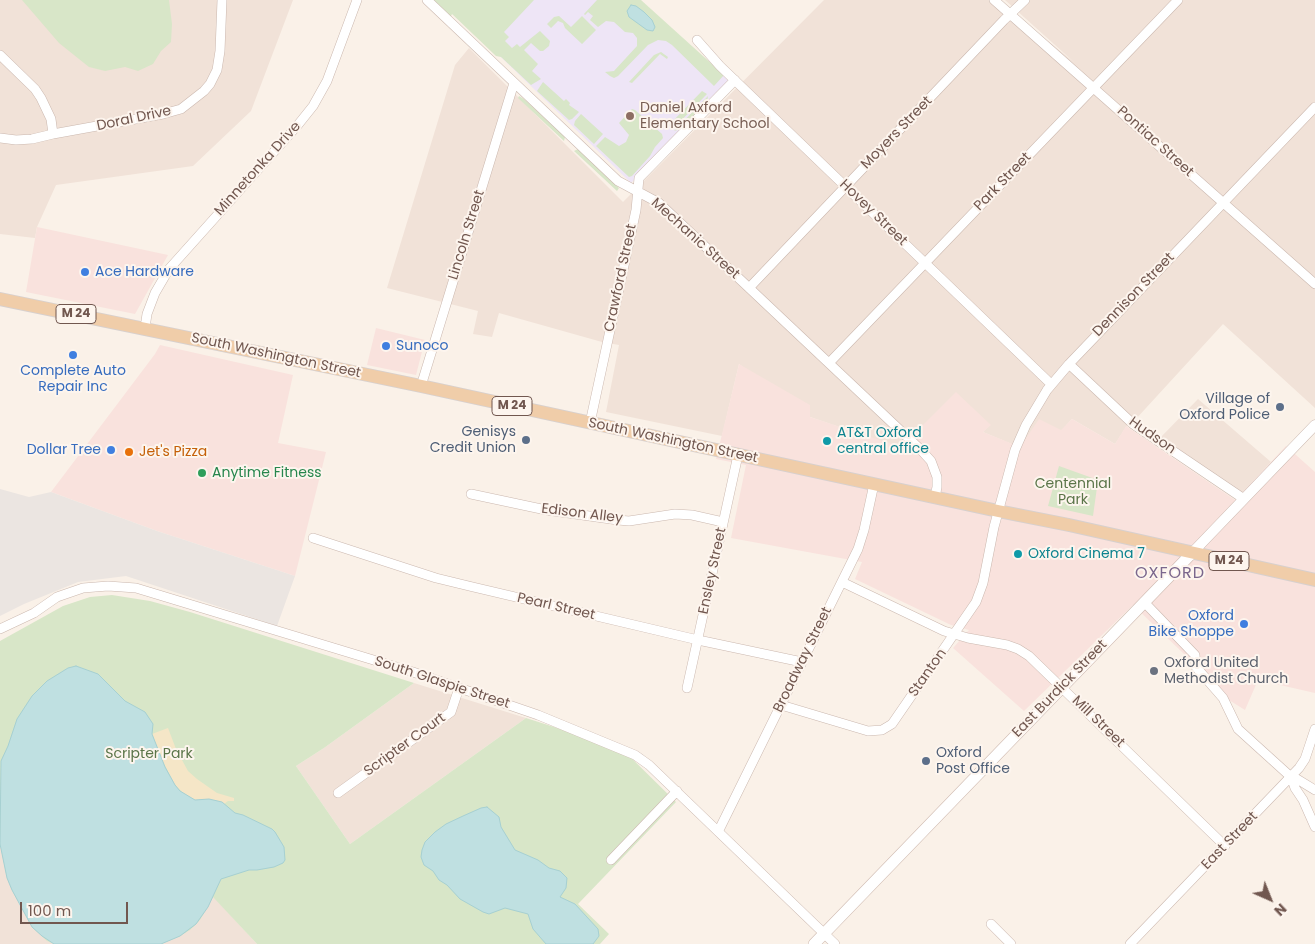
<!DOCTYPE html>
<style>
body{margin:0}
#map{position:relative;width:1315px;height:944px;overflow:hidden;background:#faf1e8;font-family:Poppins,sans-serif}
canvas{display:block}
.north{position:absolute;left:1245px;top:874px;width:50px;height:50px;-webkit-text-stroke:4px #fdf5ee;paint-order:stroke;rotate:136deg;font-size:14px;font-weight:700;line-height:20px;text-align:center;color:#71574f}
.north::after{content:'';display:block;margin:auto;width:18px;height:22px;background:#71574f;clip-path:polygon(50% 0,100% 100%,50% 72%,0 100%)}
.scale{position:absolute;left:20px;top:902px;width:108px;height:22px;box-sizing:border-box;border:2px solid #71574f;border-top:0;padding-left:6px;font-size:15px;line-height:18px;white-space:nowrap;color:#71574f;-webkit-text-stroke:4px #fdf5ee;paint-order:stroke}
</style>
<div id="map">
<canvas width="1315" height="944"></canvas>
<div class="north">N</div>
<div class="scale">100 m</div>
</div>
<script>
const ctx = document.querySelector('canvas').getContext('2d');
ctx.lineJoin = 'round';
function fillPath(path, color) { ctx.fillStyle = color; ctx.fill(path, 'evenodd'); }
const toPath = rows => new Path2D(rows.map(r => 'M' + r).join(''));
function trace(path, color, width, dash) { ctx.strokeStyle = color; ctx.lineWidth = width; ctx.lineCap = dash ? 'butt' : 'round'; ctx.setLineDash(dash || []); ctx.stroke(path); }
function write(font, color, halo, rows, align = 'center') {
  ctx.font = font + ' Poppins,sans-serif'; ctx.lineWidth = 4; ctx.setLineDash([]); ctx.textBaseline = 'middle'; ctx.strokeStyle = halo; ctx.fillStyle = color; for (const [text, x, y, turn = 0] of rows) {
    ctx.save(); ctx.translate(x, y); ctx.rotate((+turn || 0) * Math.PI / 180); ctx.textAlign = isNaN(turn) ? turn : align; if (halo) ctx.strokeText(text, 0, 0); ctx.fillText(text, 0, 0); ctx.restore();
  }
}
const residential = toPath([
 [0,0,293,0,251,111,193,166,56,185,37,227,35,238,0,234],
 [824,0,998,0,1075,63,1005,0,1315,0,1315,408,1223,324,1135,420,1160,438,1198,399,1271,462,1236,500,1127,426,1115,444,1072,419,1062,430,1021,448,983,432,990,424,901,448,810,417,739,364,722,436,606,412,619,345,602,342,499,313,492,337,473,334,478,311,387,288,455,65,469,48,623,202],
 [414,683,526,718,350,844,296,766,324,748],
 [0,823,213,896,257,944,0,944]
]);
const commercial = toPath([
 [37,227,168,255,135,314,26,292],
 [376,328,425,340,416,375,367,365],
 [160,345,293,375,278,443,326,452,295,576,157,531,51,492,155,354],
 [739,364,810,405,810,417,901,447,956,392,991,425,983,432,1020,447,1039,419,1061,430,1072,419,1115,444,1126,426,1235,500,1286,446,1315,472,1315,693,1258,680,1245,710,1216,692,1183,653,1133,605,1024,711,953,648,969,630,951,625,855,579,862,562,731,538,746,465,716,459]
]);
const industrial = toPath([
 [0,489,29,497,51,492,157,531,295,576,277,626,126,576,78,582,24,604,0,616]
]);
const education = toPath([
 [442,0,640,0,732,84,631,183]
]);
const green = toPath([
 [22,0,169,0,172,24,171,42,161,51,153,64,138,71,125,67,105,71,89,67,59,43],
 [432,0,534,0,504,32,509,37,505,41,512,48,517,44,520,47,540,31,550,41,549,46,543,51,540,51,531,43,524,50,538,64,532,71,541,79,531,85,501,57,496,56,452,14,450,18],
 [597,0,641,0,724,75,714,86,672,45,666,41,658,40,648,45,618,76,614,78,610,76,605,72,614,71,637,46,637,38,633,33,625,32,614,22,606,21,598,27,590,20,593,16,588,12,585,15,584,14],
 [559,16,571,27,582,16,596,30,582,44,565,28,563,23,558,21,551,28,547,24,554,17],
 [661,52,668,57,667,59,660,54,632,83,629,82,654,55],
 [543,82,564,101,566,99,570,103,569,105,579,112,572,119,569,120,537,91],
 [702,91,707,94,672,130,669,125],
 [519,96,524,99,565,137,564,141,518,98],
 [708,96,707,102,681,129,674,131],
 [632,109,635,110,662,134,663,138,655,147,650,156,632,176,629,177,596,146,605,137,619,146,626,142,629,135,619,123],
 [581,114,603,134,594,144,574,125,575,121],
 [578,149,619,188,617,191,574,151],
 [1059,466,1098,480,1093,516,1048,506],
 [112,595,150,601,190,612,414,683,324,748,296,766,350,844,526,718,610,745,614,741,676,802,578,904,609,934,600,944,257,944,213,897,200,920,190,930,180,936,161,944,54,944,47,941,32,927,12,890,7,878,0,844,0,641,63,606,90,597]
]);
const sand = toPath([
 [168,728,176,749,188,771,197,779,217,793,234,798,234,801,228,801,224,804,209,799,195,800,185,795,175,785,161,758,152,734]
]);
const water = toPath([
 [631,5,636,6,644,12,652,20,655,27,653,31,647,30,629,17,627,11,631,5],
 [76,666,98,674,125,701,145,712,153,724,152,734,165,767,175,785,180,791,195,800,209,799,222,802,235,813,243,815,272,829,275,832,284,847,285,860,283,863,274,867,257,870,249,870,221,879,208,907,196,924,180,936,161,944,54,944,42,936,32,927,12,890,7,878,0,844,1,761,8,746,17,719,32,696,47,681,68,668,76,666],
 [487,807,499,817,501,827,515,850,538,860,549,868,560,871,567,878,566,888,560,897,575,904,598,929,599,936,593,944,546,944,533,929,528,914,505,908,489,914,483,912,460,899,447,885,439,880,433,871,424,865,421,857,422,850,425,842,435,832,446,824,463,816,481,808,487,807]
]);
const minor = toPath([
 [427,0,618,181,659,203,921,450,931,461,937,477,937,487,935,497],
 [994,0,1315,284],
 [697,40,720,66,1051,384],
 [0,55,35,89,41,98,51,119,53,134],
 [0,138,16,140,32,139,53,134,163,114,181,109,204,91,210,84,217,70,220,51,222,0],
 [749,288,1004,20,1025,0],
 [145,328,147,314,155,293,169,269,297,126,313,106,327,81,357,0],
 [829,363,1178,0],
 [1069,364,1133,424,1244,499],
 [421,386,514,83],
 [590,423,636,210,639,178,735,80],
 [471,494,546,510,618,520,629,521,675,514,692,515,723,522],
 [313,538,436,578,473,587,698,640,802,662],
 [842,582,944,631,968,638,1007,645,1018,649,1029,656,1225,846],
 [1144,602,1195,655,1196,667,1223,698,1238,729,1291,777,1297,779,1315,790],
 [0,629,34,613,57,597,83,588,108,586,136,588,413,672,538,715,635,755,649,765,835,944],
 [687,688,738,455],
 [781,705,868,731,882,730,892,724,976,602,983,583,994,527,1015,450,1026,425,1047,390,1069,364,1315,107],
 [1291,777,1295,788,1303,800,1315,827],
 [338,793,451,712,459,688],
 [719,830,858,549,864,530,874,484],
 [611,860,677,791],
 [991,924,1011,944],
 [1130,944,1299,768,1305,759,1315,729]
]);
const tertiary = toPath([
 [1192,553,1315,425]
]);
const secondary = toPath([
 [814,944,1192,553]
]);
const primary = toPath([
 [0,299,421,386,998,511,1069,525,1315,580]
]);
const markers = [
 [630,116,5,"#8d6e63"],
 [85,272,5,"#3f7fe0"],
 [386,346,5,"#3f7fe0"],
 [73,355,5,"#3f7fe0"],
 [1280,407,5,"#5c6f8a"],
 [526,440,5,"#5c6f8a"],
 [827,441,5,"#0f9aa8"],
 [111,450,5,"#3f7fe0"],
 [129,452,5,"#e8710a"],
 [202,473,5,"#2e9e5b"],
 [1018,554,5,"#0f9aa8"],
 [1244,624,5,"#3f7fe0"],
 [1154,671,5,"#6b7280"],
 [926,761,5,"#5c6f8a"]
];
const shields = [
 [76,314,40],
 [512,406,40],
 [1229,561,40]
];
const shieldNames = [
 ["M 24",76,314],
 ["M 24",512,406],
 ["M 24",1229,561]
];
const educationNames = [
 ["Daniel Axford",640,108],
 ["Elementary School",640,124]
];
const streetNames = [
 ["Doral Drive",134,119,-12],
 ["Moyers Street",897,133,-46],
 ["Pontiac Street",1155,142,42],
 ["Minnetonka Drive",258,169,-48],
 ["Park Street",1003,182,-46],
 ["Hovey Street",873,213,44],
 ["Lincoln Street",467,235,-73],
 ["Mechanic Street",695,239,42],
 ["Crawford Street",621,278,-78],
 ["Dennison Street",1134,295,-46],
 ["South Washington Street",276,356,12],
 ["Hudson",1152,436,35],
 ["South Washington Street",673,441,12],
 ["Edison Alley",582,514,7],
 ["Ensley Street",713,571,-78],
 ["Pearl Street",556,607,13],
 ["Broadway Street",803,660,-64],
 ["Stanton",928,673,-55],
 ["South Glaspie Street",442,683,18],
 ["East Burdick Street",1060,689,-46],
 ["Mill Street",1098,722,44],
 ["Scripter Court",405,745,-36],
 ["East Street",1230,841,-46]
];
const shopNames = [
 ["Ace Hardware",95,272],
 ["Sunoco",396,346],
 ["Complete Auto",73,371,"center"],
 ["Repair Inc",73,387,"center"],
 ["Dollar Tree",101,450,"right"],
 ["Oxford",1234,616,"right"],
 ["Bike Shoppe",1234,632,"right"]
];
const serviceNames = [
 ["Village of",1270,399],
 ["Oxford Police",1270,415],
 ["Genisys",516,432],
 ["Credit Union",516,448],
 ["Oxford",936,753,"left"],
 ["Post Office",936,769,"left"]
];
const cultureNames = [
 ["AT&T Oxford",837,433],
 ["central office",837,449],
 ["Oxford Cinema 7",1028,554]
];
const foodNames = [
 ["Jet's Pizza",139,452]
];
const leisureNames = [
 ["Anytime Fitness",212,473]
];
const parkNames = [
 ["Centennial",1073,484],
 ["Park",1073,500],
 ["Scripter Park",149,754]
];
const worshipNames = [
 ["Oxford United",1164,663],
 ["Methodist Church",1164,679]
];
const quarterNames = [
 ["OXFORD",1170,574]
];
fillPath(residential, '#f1e2d8');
fillPath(commercial, '#f9e2dd');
fillPath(industrial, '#ebe5e1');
fillPath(education, '#eee5f6');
fillPath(green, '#d8e6c8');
fillPath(sand, '#f5e6c7');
fillPath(water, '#bfe0e1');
trace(water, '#a6d0d2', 1);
trace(minor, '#cbb8af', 10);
trace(tertiary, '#cbb8af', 11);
trace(secondary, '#cfbab0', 12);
trace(primary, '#d7d0ce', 14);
trace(minor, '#fff', 9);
trace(tertiary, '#fff', 10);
trace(secondary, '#fff', 11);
trace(primary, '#f0cda9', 12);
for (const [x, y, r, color] of markers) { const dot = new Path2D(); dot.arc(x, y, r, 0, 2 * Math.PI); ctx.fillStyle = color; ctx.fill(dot); trace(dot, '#fdf5ee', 2); }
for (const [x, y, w] of shields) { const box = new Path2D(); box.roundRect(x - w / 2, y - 9.5, w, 19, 4); ctx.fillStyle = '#fdf5ee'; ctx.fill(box); trace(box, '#71574f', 1); }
write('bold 12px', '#71574f', null, shieldNames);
write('14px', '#785e54', '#fdf5ee', educationNames, 'left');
write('14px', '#71574f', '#fdf5ee', streetNames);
write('14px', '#366cbe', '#fdf5ee', shopNames, 'left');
write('14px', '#4e5e75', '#fdf5ee', serviceNames, 'right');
write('14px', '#0d838f', '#fdf5ee', cultureNames, 'left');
write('14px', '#c56008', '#fdf5ee', foodNames, 'left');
write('14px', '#27864d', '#fdf5ee', leisureNames, 'left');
write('14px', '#5b7549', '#fdf5ee', parkNames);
write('14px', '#5b616d', '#fdf5ee', worshipNames, 'left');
ctx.letterSpacing = '1px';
write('16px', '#7b678d', '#fdf5ee', quarterNames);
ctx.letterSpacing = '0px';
</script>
